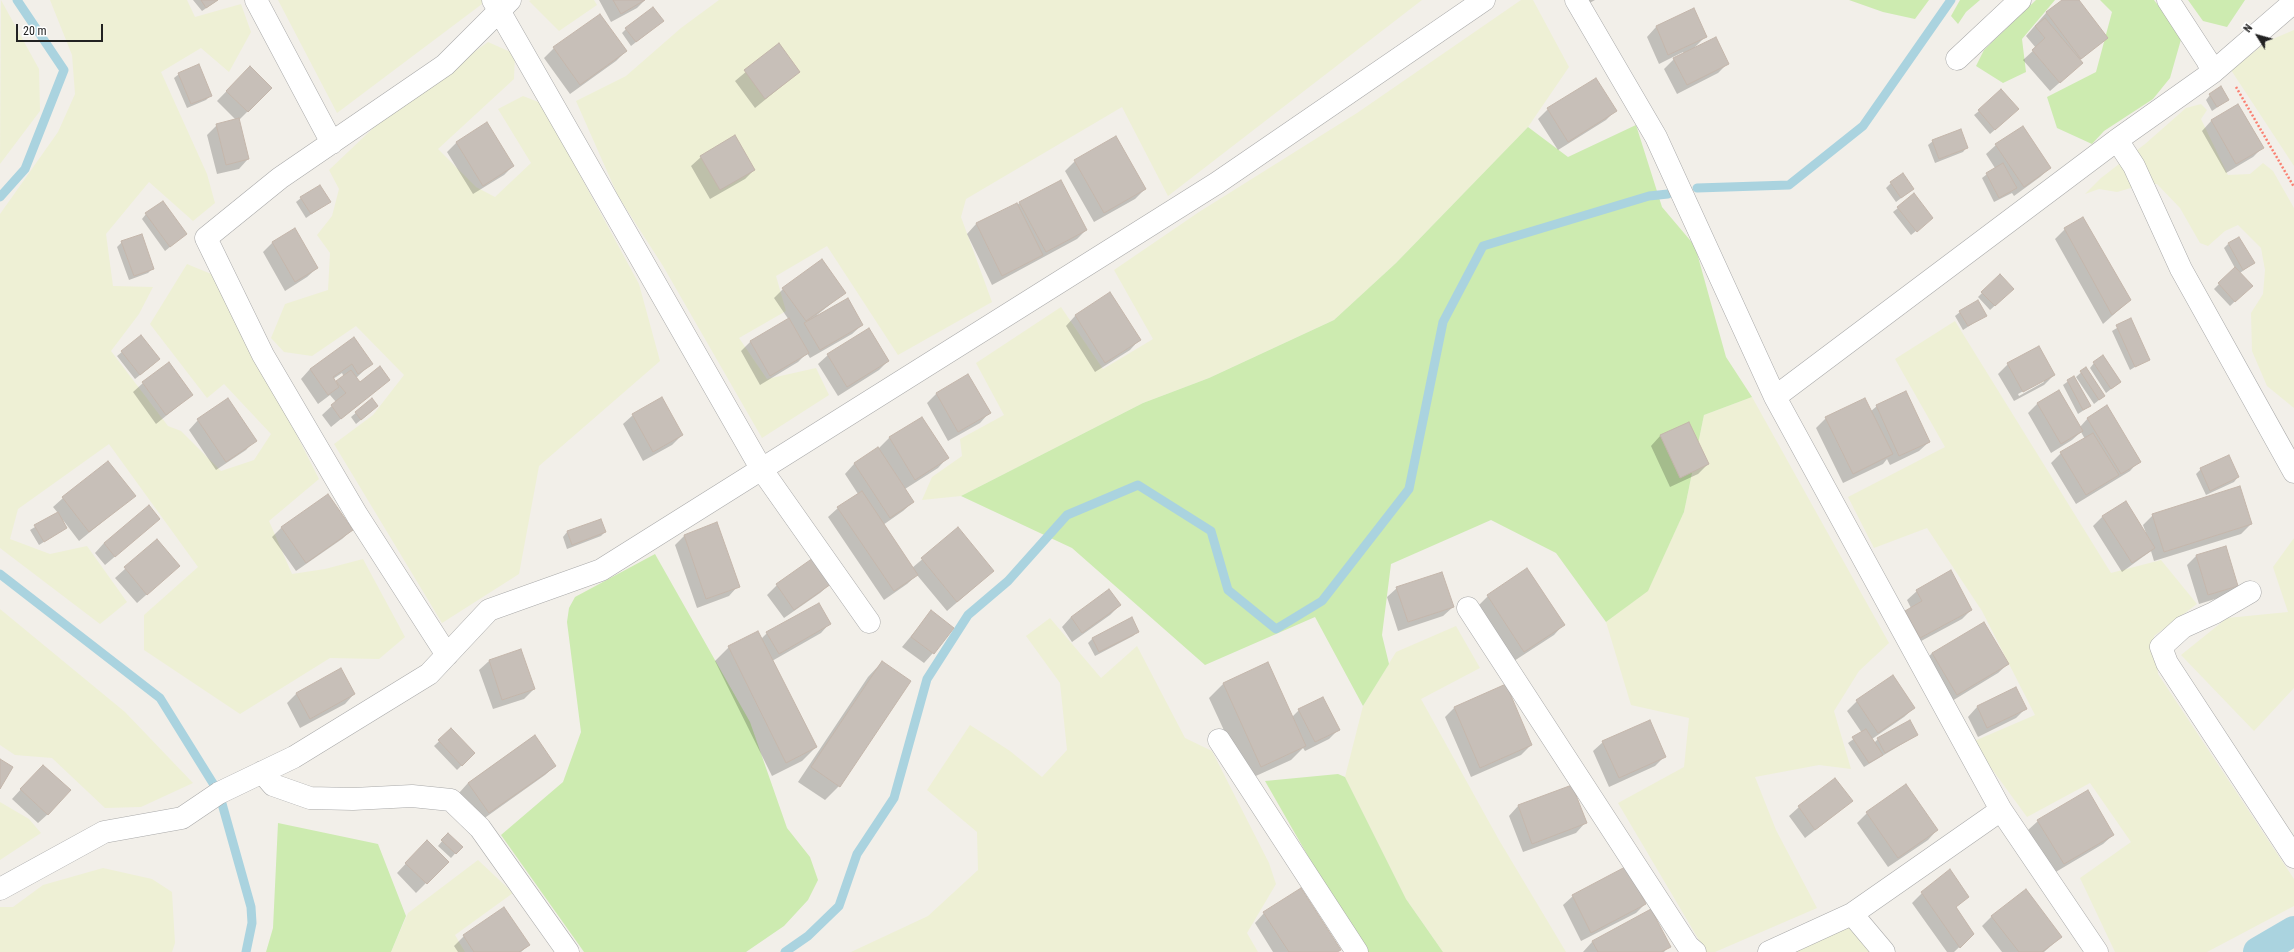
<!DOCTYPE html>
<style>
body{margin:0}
#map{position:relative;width:2294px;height:952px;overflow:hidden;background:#f2efe9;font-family:"Roboto Condensed",sans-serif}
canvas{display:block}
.north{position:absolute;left:2238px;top:16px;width:40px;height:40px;-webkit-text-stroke:3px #fff;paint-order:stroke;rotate:307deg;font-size:11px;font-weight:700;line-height:16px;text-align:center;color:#222}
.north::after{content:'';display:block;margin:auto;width:14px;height:18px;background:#222;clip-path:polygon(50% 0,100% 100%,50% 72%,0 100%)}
.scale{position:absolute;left:16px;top:24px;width:87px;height:18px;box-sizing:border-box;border:2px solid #222;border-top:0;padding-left:5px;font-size:12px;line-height:14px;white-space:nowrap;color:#222;-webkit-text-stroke:3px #fff;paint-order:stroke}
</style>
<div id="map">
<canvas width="2294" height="952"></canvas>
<div class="north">N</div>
<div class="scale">20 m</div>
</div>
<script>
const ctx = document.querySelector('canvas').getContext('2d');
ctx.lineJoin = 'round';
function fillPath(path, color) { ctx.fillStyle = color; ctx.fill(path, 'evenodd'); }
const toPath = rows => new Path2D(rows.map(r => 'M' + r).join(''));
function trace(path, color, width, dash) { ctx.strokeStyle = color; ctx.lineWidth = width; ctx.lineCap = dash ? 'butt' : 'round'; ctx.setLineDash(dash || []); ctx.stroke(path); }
const farmland = toPath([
 [1,0,39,69,40,111,0,164],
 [50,0,187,0,195,17,241,4,251,32,229,72,201,48,161,72,207,174,215,203,193,221,149,182,106,234,113,286,153,287,139,314,111,351,168,426,181,431,221,471,254,460,271,434,224,384,207,398,150,324,187,264,216,276,319,479,269,521,292,574,325,569,363,559,405,637,379,659,330,658,240,714,144,650,144,615,198,567,109,444,18,509,10,539,50,554,87,546,127,602,100,624,0,548,0,214,58,132,75,94,72,55],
 [278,0,485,0,486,1,337,113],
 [531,0,594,0,597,5,559,31,529,1],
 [719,0,1422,0,1168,196,1122,107,966,199,961,217,992,302,898,355,827,246,776,276,786,311,739,338,767,379,816,368,829,395,762,438,663,266,618,196,576,101,626,76,681,28],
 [1521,0,1533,0,1569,67,1528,127,1396,263,1334,320,1209,378,1143,403,961,496,922,500,932,477,962,456,960,439,1004,415,976,363,1061,307,1103,369,1153,339,1114,270,1199,212,1357,113],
 [2294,30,2294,166,2231,70,2268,41],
 [488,42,515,54,514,79,438,149,476,187,495,197,531,163,498,109,523,96,541,103,639,284,660,361,539,466,519,574,442,623,334,444,373,415,404,375,356,326,312,356,284,352,271,338,285,304,328,290,330,253,317,235,332,216,339,189,329,170,389,113],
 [2201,104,2207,110,2201,119,2228,175,2250,174,2263,163,2273,171,2294,208,2294,408,2267,386,2252,351,2251,313,2263,294,2265,270,2261,248,2238,225,2225,231,2208,246,2200,243,2180,208,2157,184,2141,185,2117,192,2099,189,2085,194,2101,178,2145,144,2186,108],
 [1955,321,2111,573,2161,560,2197,604,2154,636,2158,674,2294,879,2294,906,2207,952,2115,952,2080,878,2131,842,2090,783,2027,817,1972,742,2035,715,1982,611,1927,528,1874,548,1848,497,1945,447,1895,359],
 [1752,397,1889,643,1859,671,1834,711,1851,769,1819,765,1755,777,1776,830,1817,908,1715,952,1706,952,1618,803,1684,767,1689,718,1631,705,1606,622,1648,590,1684,512,1704,415],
 [2294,538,2294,688,2254,731,2181,655,2227,618,2288,612,2273,567],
 [0,609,125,712,193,783,141,807,105,808,52,758,15,755,0,745],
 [1050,618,1101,678,1137,646,1185,738,1212,751,1269,863,1276,884,1247,933,1258,952,851,952,928,916,978,870,977,832,927,790,970,725,1010,751,1042,777,1067,750,1060,683,1026,636],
 [1456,626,1480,668,1421,699,1499,840,1566,952,1443,952,1406,899,1345,777,1363,706,1396,652],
 [0,802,29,819,41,833,0,860],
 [478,860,513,893,455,935,465,952,391,952,408,913],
 [103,868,152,879,172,892,175,943,172,952,0,952,0,907,13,907,43,885],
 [1849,923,1871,952,1793,952]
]);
const grass = toPath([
 [1849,0,1929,0,1915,19,1883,12],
 [1960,0,1980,0,1966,12,1958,24,1951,16],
 [2036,0,2055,0,2022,39,2026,72,2003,83,1976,66,1984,50],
 [2100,0,2154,0,2182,36,2170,78,2153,99,2104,131,2092,144,2057,128,2047,97,2096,72,2112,12],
 [2188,0,2245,0,2227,27,2203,21],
 [1636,125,1662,207,1695,246,1726,357,1752,397,1704,415,1684,512,1648,591,1606,622,1556,553,1491,520,1391,564,1382,635,1389,664,1363,706,1315,617,1205,665,1072,548,961,496,1143,403,1209,378,1334,320,1396,263,1528,127,1568,157],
 [655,554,750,722,787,828,810,857,818,880,808,900,784,926,746,952,584,952,501,835,563,782,581,732,567,622,569,608,575,597],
 [1338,774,1345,777,1406,899,1443,952,1365,952,1352,933,1265,781],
 [278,823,378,844,406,916,391,952,266,952,273,928]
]);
const shadow = toPath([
 [193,0,218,0,202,11],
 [599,0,645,0,637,8,611,22],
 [1580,0,1595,0,1584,6],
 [2063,0,2077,0,2107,38,2080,60,2082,63,2050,91,2023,60,2036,48,2026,36,2046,13],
 [1693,10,1705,37,1693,49,1728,63,1718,73,1677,94,1664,69,1674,59,1684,54,1683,52,1659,64,1647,37,1656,27],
 [663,21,631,46,622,33,626,29],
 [778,45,799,72,755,108,735,81],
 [554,48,626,51,616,61,570,94,544,58],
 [250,67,271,88,238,121,248,159,239,169,217,174,207,135,217,125,236,120,217,101],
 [179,74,211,95,206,100,187,108,174,78],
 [1596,79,1615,111,1606,120,1558,150,1538,119,1548,109],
 [2210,95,2228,100,2212,111,2206,100],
 [2238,106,2262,148,2253,157,2226,173,2202,131,2211,121],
 [1979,111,2013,114,1990,134,1974,115],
 [487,124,513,166,504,175,473,194,447,152,456,143],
 [1933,141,1967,147,1963,152,1935,163,1928,145],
 [1996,145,2050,168,2040,177,2014,196,2012,193,1994,202,1982,178,1995,168,1986,154],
 [701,157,754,170,745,179,710,199,691,166],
 [1075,161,1145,189,1135,199,1094,222,1065,171],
 [1891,183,1913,189,1896,202,1886,188],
 [301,198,329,202,306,218,296,202],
 [1020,203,1086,230,1077,239,992,285,967,234,976,224],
 [1898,208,1927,222,1911,235,1893,212],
 [146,214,186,234,165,251,142,219],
 [2065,229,2130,300,2103,324,2055,239],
 [294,230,317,268,307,277,285,291,263,252,272,243],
 [122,242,153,268,148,273,129,280,117,247],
 [2228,244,2254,263,2240,273,2247,290,2230,306,2214,289,2235,268,2224,248],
 [2000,275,2013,289,1990,310,1978,297],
 [783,289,844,293,817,315,862,325,852,334,810,358,807,353,798,362,760,385,741,351,750,342,789,320,774,298],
 [1110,294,1139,340,1130,350,1095,372,1066,326,1075,316],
 [1960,312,1986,315,1963,330,1955,316],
 [2130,320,2148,359,2130,370,2112,331],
 [140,337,154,364,135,379,117,356],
 [354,339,371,364,356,378,360,383,389,380,331,427,322,415,336,402,330,395,318,404,301,379,310,369],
 [342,373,344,377,336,383,333,379],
 [828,355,888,361,879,370,838,396,818,364],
 [2094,363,2120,382,2106,393,2090,368],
 [2008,364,2054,375,2044,385,2014,401,1998,374],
 [2044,380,2044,382,2019,396,2018,394],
 [2086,368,2104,396,2094,404,2076,377],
 [968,375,989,413,980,423,948,441,927,403,936,394],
 [2074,377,2090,406,2078,414,2063,385],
 [143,383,192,395,156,424,133,392],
 [2059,391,2080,427,2088,418,2139,461,2130,471,2076,504,2051,463,2061,453,2085,439,2081,432,2072,440,2051,453,2028,413,2037,404],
 [372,399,373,410,356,424,351,417],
 [1877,406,1929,442,1919,451,1890,465,1887,459,1883,464,1843,483,1816,428,1826,418,1871,411],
 [633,415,682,435,672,445,643,461,623,424],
 [922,418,947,458,938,468,905,489,913,502,903,511,883,525,912,568,958,529,993,571,947,611,917,575,907,584,884,600,828,517,838,508,858,494,845,474,854,464,878,449,889,438],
 [198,420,255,440,246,450,216,470,189,430],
 [1688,423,1708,464,1698,474,1670,487,1651,446,1660,436],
 [2201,469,2238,477,2234,482,2206,495,2196,474],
 [134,496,79,541,63,520,66,528,39,545,30,530,58,513,53,507,63,498],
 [2153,515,2251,524,2241,534,2154,561,2151,551,2122,572,2093,526,2103,516,2146,533,2143,525],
 [159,519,105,565,95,553,104,543],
 [600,520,605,532,601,536,567,549,563,537,567,532],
 [716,524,738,586,729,596,697,608,675,545,684,536],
 [281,528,352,530,342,539,296,571,272,537],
 [156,541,179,566,137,603,115,578],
 [2196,556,2237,586,2228,595,2199,604,2187,565],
 [830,584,820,593,784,618,767,595,777,585],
 [1397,588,1453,607,1443,616,1398,631,1387,597],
 [1917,591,1971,610,1962,619,1910,647,1896,621,1911,608,1907,600],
 [1488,596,1563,625,1554,635,1514,661,1478,606],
 [1120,605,1110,615,1072,642,1062,627,1071,617],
 [931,612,933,653,924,663,902,647],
 [830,623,821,633,772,661,816,747,802,761,772,776,715,661,729,647,761,639,767,633],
 [1138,631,1133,636,1095,656,1088,643,1093,638],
 [520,650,534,689,524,699,493,709,479,670,489,661],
 [1932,653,2008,664,1998,673,1947,704,1923,663],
 [882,662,839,786,825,800,798,782,868,677],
 [1893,677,1914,708,1904,717,1872,739,1874,743,1878,739,1917,735,1864,767,1848,743,1862,733,1847,711,1857,701],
 [1224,683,1292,717,1299,710,1338,730,1329,739,1305,751,1303,748,1291,760,1247,780,1209,698],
 [2015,688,2026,708,2016,718,1978,737,1968,717,1977,707],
 [296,694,354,694,345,704,300,728,287,703],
 [1454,708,1531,745,1521,755,1471,777,1445,717],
 [451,730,474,753,457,770,434,746],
 [534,736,555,766,545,775,479,822,459,793,468,783],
 [1603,742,1665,756,1655,766,1609,787,1593,751],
 [33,776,48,814,38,823,12,799],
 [1906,786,1937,830,1928,840,1888,867,1857,823,1867,813],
 [1852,801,1805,838,1789,816,1799,807],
 [1518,806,1585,823,1576,833,1523,852,1509,816],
 [2038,821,2113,835,2103,844,2054,873,2028,830],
 [448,834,461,847,451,858,438,846],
 [427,841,447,862,416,893,397,873],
 [1922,893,1968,897,1955,908,1973,934,1954,952,1947,952,1912,903],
 [1573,896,1645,904,1636,913,1581,941,1563,905],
 [504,908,529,945,521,952,458,952,454,946,464,936],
 [1264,913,1337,952,1273,952,1255,923],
 [1992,916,2061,937,2044,952,2002,952,1982,926],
 [1592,942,1669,946,1664,952,1583,952]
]);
const stream = toPath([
 [1697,188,1789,185,1863,126,1951,0],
 [0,197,25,169,64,70,17,0],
 [0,574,160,698,219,793,251,907,252,923,246,952],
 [785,952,808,936,839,906,857,854,894,798,927,679,968,615,1008,581,1067,515,1138,485,1211,531,1228,590,1276,629,1322,601,1409,489,1443,322,1483,246,1649,196,1668,194]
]);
const canal = toPath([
 [2258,952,2294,931]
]);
const building = toPath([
 [201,0,218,0,206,8,201,0],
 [613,0,645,0,621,14,613,0],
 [2062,0,2079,0,2108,38,2081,59,2046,12,2062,0],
 [653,7,664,21,636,42,625,28,653,7],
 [1694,8,1707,37,1668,55,1656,26,1694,8],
 [600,14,627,51,580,85,553,47,600,14],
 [2045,18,2083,63,2060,83,2032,50,2045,38,2035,26,2045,18],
 [1716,37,1729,64,1687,85,1673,58,1716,37],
 [779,43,800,72,765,99,744,70,779,43],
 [199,64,212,96,191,104,178,73,199,64],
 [250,66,272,88,248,112,226,91,250,66],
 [1596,78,1617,111,1568,142,1547,108,1596,78],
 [2221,86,2229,100,2217,107,2209,94,2221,86],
 [2001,89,2019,109,1995,130,1978,110,2001,89],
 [2238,104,2264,148,2236,164,2211,120,2238,104],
 [239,118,249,159,226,165,216,124,239,118],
 [487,122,514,166,483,186,456,142,487,122],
 [2023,126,2051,168,2024,187,1995,144,2023,126],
 [1961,129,1968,148,1939,159,1932,140,1961,129],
 [735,135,755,170,720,190,700,156,735,135],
 [1116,136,1146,189,1104,213,1074,160,1116,136],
 [2003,163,2017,188,1999,198,1986,173,2003,163],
 [1903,173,1914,189,1901,198,1890,182,1903,173],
 [1061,180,1087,230,1046,252,1019,202,1061,180],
 [320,185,331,202,311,214,300,197,320,185],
 [1914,193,1933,218,1917,232,1897,207,1914,193],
 [163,201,187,234,170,247,145,213,163,201],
 [1017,203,1043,255,1002,276,976,223,1017,203],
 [2083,217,2131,300,2112,315,2064,228,2083,217],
 [295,228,318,268,295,282,272,242,295,228],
 [142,234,154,269,134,276,121,241,142,234],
 [2239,237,2255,263,2243,270,2228,243,2239,237],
 [822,259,846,293,806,321,782,288,822,259],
 [2235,267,2253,286,2235,302,2218,283,2235,267],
 [2000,274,2014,289,1995,306,1981,292,2000,274],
 [1110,292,1141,340,1105,363,1075,315,1110,292],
 [848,298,863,325,820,350,804,323,848,298],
 [1978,300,1987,316,1968,326,1959,311,1978,300],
 [789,318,809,353,770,376,750,341,789,318],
 [2131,318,2150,360,2135,367,2116,325,2131,318],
 [869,328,889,361,847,387,827,354,869,328],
 [141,335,160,359,140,375,121,351,141,335],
 [354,337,373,364,358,374,352,364,333,377,339,387,328,395,310,369,354,337],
 [2039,346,2055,375,2023,392,2007,363,2039,346],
 [2103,355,2121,382,2111,389,2093,362,2103,355],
 [169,362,193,395,166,415,142,382,169,362],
 [380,366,390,380,341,419,331,405,346,393,336,381,351,370,360,382,380,366],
 [2086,367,2105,396,2099,400,2080,371,2086,367],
 [968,374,991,413,958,432,936,393,968,374],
 [2074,376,2091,406,2083,410,2067,380,2074,376],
 [2059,390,2083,431,2061,444,2037,403,2059,390],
 [1906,391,1930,442,1899,456,1876,405,1906,391],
 [662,397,683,435,653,452,632,414,662,397],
 [228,398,257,441,226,462,197,419,228,398],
 [372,398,378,406,361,420,355,412,372,398],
 [1865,398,1893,454,1853,474,1825,417,1865,398],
 [2107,405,2141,462,2121,474,2087,418,2107,405],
 [922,417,949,458,915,480,889,437,922,417],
 [1689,422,1709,464,1680,478,1660,435,1689,422],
 [2093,433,2119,475,2086,495,2060,452,2093,433],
 [878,447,914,502,890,518,854,463,878,447],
 [2229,455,2239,477,2210,491,2200,468,2229,455],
 [108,461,136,496,89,532,62,497,108,461],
 [2240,486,2252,524,2164,552,2152,514,2240,486],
 [862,491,918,575,894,591,837,507,862,491],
 [328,494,353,530,306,563,281,527,328,494],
 [2126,501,2155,548,2132,563,2102,516,2126,501],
 [149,505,160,519,115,557,104,543,149,505],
 [58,512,67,528,44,542,34,525,58,512],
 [601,519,606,532,572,545,567,531,601,519],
 [717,522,740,587,706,599,684,535,717,522],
 [958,527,994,571,957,602,921,558,958,527],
 [157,539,180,566,147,595,124,567,157,539],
 [2226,546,2238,586,2208,595,2196,555,2226,546],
 [813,558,831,584,794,610,776,584,813,558],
 [1527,568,1565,625,1524,652,1487,595,1527,568],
 [1951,570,1972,610,1920,638,1905,611,1922,601,1916,590,1951,570],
 [1442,572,1454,607,1408,622,1396,587,1442,572],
 [1109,589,1121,605,1082,633,1071,617,1109,589],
 [819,603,831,624,779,654,766,632,819,603],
 [931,610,954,628,934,654,911,637,931,610],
 [1132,617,1139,632,1099,652,1092,638,1132,617],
 [1984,622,2009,664,1957,695,1932,653,1984,622],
 [758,631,817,747,786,763,728,646,758,631],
 [521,649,535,689,502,700,489,660,521,649],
 [882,661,911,681,840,787,811,767,882,661],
 [1268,662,1306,746,1261,767,1223,683,1268,662],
 [341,668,355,694,310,719,296,693,341,668],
 [1893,675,1915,708,1878,733,1856,700,1893,675],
 [1506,684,1532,745,1480,768,1454,707,1506,684],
 [2016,687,2027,709,1987,728,1977,706,2016,687],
 [1323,697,1340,730,1315,742,1298,709,1323,697],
 [1650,720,1666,757,1619,778,1602,741,1650,720],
 [1910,720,1918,735,1885,753,1877,738,1910,720],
 [451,728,475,753,462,766,438,740,451,728],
 [1866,729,1883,755,1869,763,1852,737,1866,729],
 [535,735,556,766,489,813,468,783,535,735],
 [0,759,13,767,0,789,0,759],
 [43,765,71,790,48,815,20,789,43,765],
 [1835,778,1853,801,1815,830,1798,806,1835,778],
 [1906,784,1938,830,1898,858,1866,812,1906,784],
 [1572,785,1587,823,1532,844,1518,805,1572,785],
 [2088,790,2114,835,2064,864,2037,820,2088,790],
 [448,833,463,847,456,854,441,840,448,833],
 [427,840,449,862,427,884,405,863,427,840],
 [1627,866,1646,904,1591,933,1572,895,1627,866],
 [1950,869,1969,897,1956,907,1974,934,1960,948,1921,892,1950,869],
 [1301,888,1341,950,1337,952,1289,952,1263,912,1301,888],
 [2026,889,2062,937,2042,952,2019,952,1991,916,2026,889],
 [504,907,530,945,519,952,474,952,463,935,504,907],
 [1651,909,1671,947,1661,952,1598,952,1592,941,1651,909]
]);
const path = toPath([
 [2236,87,2294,187]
]);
const minor = toPath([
 [256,0,332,143],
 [493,0,762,470,869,622],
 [1576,0,1656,137,1775,397,2001,810,2097,952],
 [2168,0,2207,60,2213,72],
 [1957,59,2020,0],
 [2117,140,2134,166,2181,269,2294,472],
 [1775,397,2117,140,2213,72,2294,2],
 [2250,592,2214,613,2183,627,2161,647,2167,663,2294,857],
 [1468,608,1688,946,1695,952],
 [447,655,357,515,263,355,206,238,280,178,445,65,510,0],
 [1219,740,1357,952],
 [262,772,273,785,310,798,353,799,412,796,451,800,480,828,568,952],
 [0,889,104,832,182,818,219,793,294,757,429,674,489,610,601,570,1217,183,1484,0],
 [1852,914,1884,952],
 [1769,952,1852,914,2001,810]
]);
fillPath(farmland, '#eef0d5');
fillPath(grass, '#cdebb0');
fillPath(shadow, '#0003');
trace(stream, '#aad3df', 9);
trace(canal, '#aad3df', 30);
fillPath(building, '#c7bfb8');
trace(building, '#c4b6ab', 1);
trace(minor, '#a9a9a9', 23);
trace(path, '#fa8072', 2.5, [2, 2]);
trace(minor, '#fff', 22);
</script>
